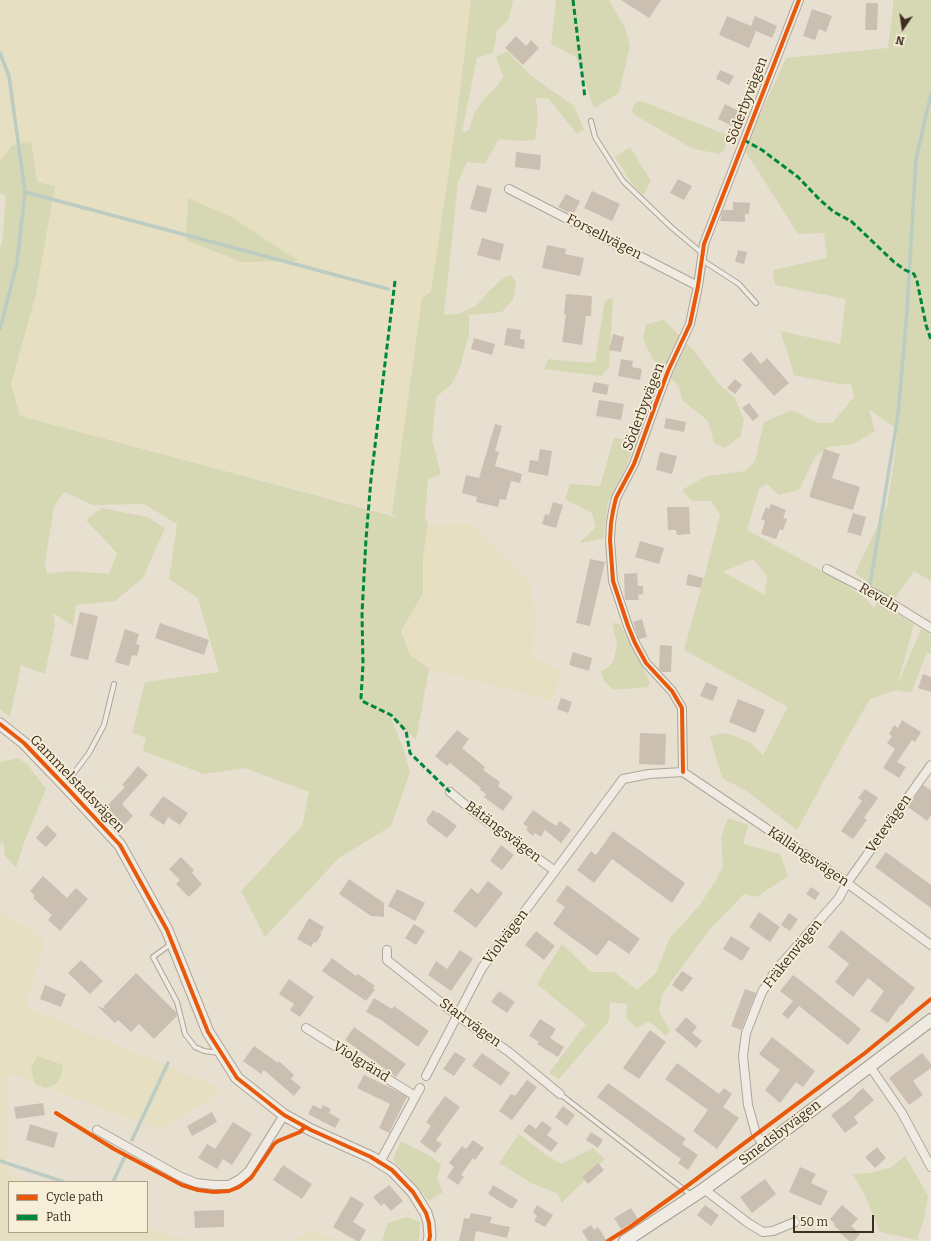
<!DOCTYPE html>
<meta charset="utf-8">
<style>
body{margin:0}
#map{position:relative;width:931px;height:1241px;overflow:hidden;background:#e7e0d1;font-family:Bitter,serif}
canvas{display:block}
.legend{position:absolute;left:8px;top:1181px;width:140px;height:52px;box-sizing:border-box;background:#f7eed8;border:1px solid #ada18e;margin:0;padding:5px 7px;list-style:none;font-size:12px;color:#3d2e20}
.legend li{display:flex;align-items:center;gap:8px;height:20px}
.legend b{width:20px;border:1px solid #ada18e}
.north{position:absolute;left:883px;top:8px;width:40px;height:40px;-webkit-text-stroke:3px #f7eed8;paint-order:stroke;rotate:193deg;font-size:11px;font-weight:700;line-height:16px;text-align:center;color:#3d2e20}
.north::after{content:'';display:block;margin:auto;width:14px;height:18px;background:#3d2e20;clip-path:polygon(50% 0,100% 100%,50% 72%,0 100%)}
.scale{position:absolute;left:793px;top:1215px;width:81px;height:18px;box-sizing:border-box;border:2px solid #3d2e20;border-top:0;padding-left:5px;font-size:12px;line-height:14px;white-space:nowrap;color:#3d2e20;-webkit-text-stroke:3px #f7eed8;paint-order:stroke}
</style>
<div id="map">
<canvas width="931" height="1241"></canvas>
<ul class="legend">
<li><b style="height:5px;background:#e8590c"></b>Cycle path</li>
<li><b style="height:5px;background:#00873e"></b>Path</li>
</ul>
<div class="north">N</div>
<div class="scale">50 m</div>
</div>
<script>
const ctx = document.querySelector('canvas').getContext('2d');
ctx.lineJoin = 'round';
function fillPath(path, color) { ctx.fillStyle = color; ctx.fill(path, 'evenodd'); }
const toPath = rows => new Path2D(rows.map(r => 'M' + r).join(''));
function trace(path, color, width, dash) { ctx.strokeStyle = color; ctx.lineWidth = width; ctx.lineCap = dash ? 'butt' : 'round'; ctx.setLineDash(dash || []); ctx.stroke(path); }
function write(font, color, halo, rows, align = 'center') {
  ctx.font = font + ' Bitter,serif'; ctx.lineWidth = 3.5; ctx.setLineDash([]); ctx.textBaseline = 'middle'; ctx.strokeStyle = halo; ctx.fillStyle = color; for (const [text, x, y, turn = 0] of rows) {
    ctx.save(); ctx.translate(x, y); ctx.rotate((+turn || 0) * Math.PI / 180); ctx.textAlign = isNaN(turn) ? turn : align; if (halo) ctx.strokeText(text, 0, 0); ctx.fillText(text, 0, 0); ctx.restore();
  }
}
const farmland = toPath([
 [0,0,471,0,458,108,431,292,422,298,392,514,20,416,11,384,36,294,55,187,37,183,12,146,0,161],
 [470,523,530,582,535,614,533,658,562,670,552,701,429,669,410,655,401,631,423,593,423,558,428,524],
 [0,911,45,940,26,1007,225,1090,159,1130,8,1073,7,1173,30,1182,9,1182,9,1232,147,1232,147,1227,168,1235,195,1241,0,1241],
 [311,1231,331,1237,344,1241,290,1241]
]);
const green = toPath([
 [471,0,513,0,509,19,497,31,493,53,477,58,462,133,469,130,474,114,483,100,498,85,503,76,496,57,507,51,530,75,574,106,584,130,577,134,548,98,536,98,538,119,535,140,523,141,499,139,485,164,467,162,458,182,444,315,459,314,477,305,488,292,502,279,511,275,516,282,513,300,502,312,469,315,469,333,460,368,451,385,436,397,432,440,441,474,428,480,425,517,428,524,423,558,423,593,401,631,410,655,429,669,416,740,391,717,404,751,410,772,391,826,339,858,265,937,241,891,302,826,309,792,245,768,204,774,143,751,146,738,132,733,145,682,219,672,198,598,169,579,177,524,144,504,93,505,64,492,54,506,45,564,47,574,71,571,109,574,117,553,86,520,102,508,147,517,165,528,143,578,115,601,76,605,73,626,53,613,55,625,45,674,21,665,10,717,0,709,0,247,2,244,6,195,0,193,0,161,12,146,31,141,37,182,55,186,36,294,11,384,20,416,400,518,392,514,422,298,431,292,458,108],
 [556,0,609,0,625,28,630,46,619,93,594,108,576,57,551,44],
 [893,0,931,0,931,581,914,571,893,601,855,573,887,506,894,462,897,429,869,409,875,431,854,444,828,447,815,457,799,490,779,495,767,484,759,489,747,530,839,580,865,598,875,609,877,601,914,624,897,686,921,629,931,634,931,654,927,652,911,693,896,690,870,699,849,735,797,830,745,790,722,778,710,736,726,733,750,742,763,755,788,707,684,650,708,563,720,515,711,501,692,501,682,490,706,476,745,471,755,461,764,422,792,410,818,423,832,423,854,397,851,384,838,384,794,375,787,351,780,331,840,344,846,299,775,285,773,270,827,258,824,233,798,234,744,149,786,58,888,48,893,6],
 [753,559,767,576,765,595,723,572],
 [641,101,727,135,725,148,720,154,693,149,633,114,632,109,636,102],
 [630,147,651,181,643,195,633,185,615,157],
 [188,198,231,217,280,249,299,261,242,262,186,240],
 [613,298,609,367,601,376,544,369,549,359,587,363,595,361,605,300],
 [664,320,695,352,717,382,735,398,744,420,741,436,725,448,714,443,708,421,682,400,679,387,653,359,646,346,643,338,646,324],
 [614,438,637,440,622,475,608,503,603,539,579,543,596,527,592,513,565,499,570,484,600,486],
 [612,623,620,624,650,682,648,687,626,689,613,689,604,681,601,671,609,667,614,660,617,644],
 [18,758,27,764,46,789,25,840,16,868,5,856,3,840,0,846,0,762],
 [728,818,748,825,743,844,780,854,788,876,757,897,744,894,710,929,681,968,662,995,659,1011,670,1031,666,1036,649,1021,637,1028,626,1018,627,1004,610,1002,609,1021,559,1079,549,1073,586,1024,537,984,562,944,591,972,614,972,637,990,656,973,669,939,700,905,716,880,723,866,721,837],
 [37,1056,63,1065,60,1079,54,1085,45,1088,35,1084,31,1068],
 [519,1134,542,1152,561,1164,593,1148,605,1159,562,1203,557,1193,533,1184,499,1163],
 [401,1141,432,1157,441,1165,437,1179,443,1192,429,1201,393,1159],
 [905,1156,928,1196,924,1218,917,1240,880,1232,865,1195,852,1174,869,1173,890,1168],
 [407,1217,420,1222,419,1241,382,1241,388,1223]
]);
const stream = toPath([
 [0,53,9,76,25,192,17,263,0,329],
 [25,192,388,289],
 [870,585,898,415,907,311,916,159,931,94],
 [132,1140,168,1063],
 [0,1161,64,1182],
 [113,1182,125,1156]
]);
const building = toPath([
 [621,0,661,0,649,18],
 [866,3,878,3,877,30,865,30],
 [812,9,832,16,826,32,819,29,815,40,803,36],
 [727,16,751,26,755,16,777,26,772,38,756,31,749,48,719,35],
 [516,36,526,46,531,40,539,48,523,65,505,48],
 [720,70,734,76,729,85,716,79],
 [725,104,739,111,732,126,718,119],
 [516,152,541,155,540,170,515,167],
 [678,179,692,186,684,200,670,193],
 [477,185,492,189,486,213,470,209],
 [592,191,620,204,612,221,584,208],
 [566,194,580,201,573,215,558,207],
 [733,202,750,203,749,214,745,214,745,222,720,221,721,217,723,210,733,210],
 [482,238,504,244,500,261,477,255],
 [547,245,566,249,565,254,584,258,580,276,542,268],
 [738,250,747,252,744,264,735,262],
 [566,294,592,296,591,316,586,316,582,345,562,342,566,314,564,314],
 [507,328,521,330,520,339,525,340,524,349,504,345],
 [613,334,624,337,621,352,609,350],
 [474,338,495,344,492,355,471,349],
 [751,352,761,364,767,358,789,383,774,396,742,360],
 [621,359,633,361,632,367,642,369,640,380,618,376],
 [735,379,742,385,735,394,727,388],
 [594,382,609,385,607,395,592,392],
 [599,400,624,404,621,420,596,416],
 [749,403,759,416,753,421,742,408],
 [666,418,686,422,684,432,664,428],
 [495,424,502,426,495,451,499,452,495,466,522,474,520,483,511,481,506,500,500,499,498,507,476,502,477,497,462,493,466,475,479,478],
 [540,449,552,451,548,476,528,472,530,460,538,461],
 [824,449,840,454,832,478,860,487,853,510,809,497],
 [660,452,677,456,672,474,656,470],
 [553,502,563,505,556,528,542,524,545,514,549,515],
 [771,504,786,510,783,518,787,519,783,530,780,529,776,539,761,534,765,521,761,519,766,507,769,509],
 [667,507,689,507,690,534,677,535,676,530,668,530],
 [853,513,866,517,861,536,847,532],
 [640,541,664,548,659,564,635,557],
 [590,559,605,562,590,626,576,623],
 [637,573,638,586,643,586,643,594,638,595,639,600,625,600,624,574],
 [688,574,703,578,701,588,686,585],
 [80,612,98,616,88,660,70,656],
 [642,619,647,637,639,639,633,622],
 [160,623,209,640,204,655,155,638],
 [125,629,139,634,136,644,140,645,137,656,132,655,129,666,115,662],
 [660,645,672,646,671,672,662,672,659,669],
 [573,652,592,658,589,671,569,665],
 [923,674,931,677,931,692,918,688],
 [706,682,718,687,713,701,700,696],
 [561,698,572,702,568,713,557,709],
 [738,699,765,710,755,733,729,722],
 [902,720,921,732,915,742,912,740,897,762,906,767,899,778,883,768,895,749,887,743,892,736,889,734,894,725,898,728],
 [457,730,469,739,462,748,485,767,483,770,500,782,498,786,513,797,503,811,484,797,486,794,480,790,481,788,450,763,447,766,435,756],
 [640,733,666,734,665,765,639,764],
 [138,766,148,775,122,804,133,816,124,825,106,807,125,787,122,785],
 [923,785,931,790,931,815,927,821,908,807],
 [865,789,878,798,864,818,867,820,853,839,841,831,862,801,858,798],
 [163,796,188,813,180,825,168,817,164,825,149,815],
 [433,810,437,813,438,812,457,826,447,838,427,823,428,822,426,820],
 [533,810,556,826,560,821,571,830,561,843,545,830,541,837,535,833,533,836,526,830,528,827,523,824],
 [47,825,57,835,46,847,36,838],
 [613,831,685,883,672,903,612,859,594,883,577,870,591,851,596,855],
 [501,845,514,855,502,870,490,861],
 [886,852,931,885,931,908,875,867],
 [181,857,194,870,192,873,202,884,189,897,176,884,180,880,169,869],
 [43,876,67,898,76,888,88,899,60,931,48,920,52,915,33,898,35,896,30,891],
 [349,879,384,903,384,917,371,916,339,894],
 [488,881,503,893,476,928,453,911,471,888,478,894],
 [567,885,640,939,629,954,609,940,597,956,553,924,565,907,556,901],
 [811,887,820,893,815,900,806,894],
 [397,889,425,903,415,921,388,906],
 [759,912,780,927,770,942,749,927],
 [789,913,798,919,790,931,781,925],
 [309,918,324,927,320,933,322,934,316,943,314,942,311,947,297,939],
 [414,924,425,931,416,945,405,938],
 [841,930,915,988,902,1005,901,1004,888,1023,870,1011,884,991,868,978,853,997,835,982,849,964,828,947],
 [536,931,555,946,544,960,525,945],
 [731,936,750,948,742,961,723,949],
 [460,950,473,959,451,991,428,975,436,961,447,969],
 [332,958,356,976,358,974,375,986,372,988,375,990,366,1001,322,971],
 [81,960,103,981,90,994,68,973],
 [682,971,693,978,682,992,672,985],
 [136,973,176,1012,177,1016,154,1039,139,1024,131,1032,118,1020,115,1023,97,1006,106,1009,103,1007],
 [793,975,796,977,861,1029,848,1045,799,1006,788,1019,782,1014,793,1001,780,991],
 [289,979,314,997,300,1017,290,1010,294,1004,279,994],
 [45,985,66,994,61,1007,40,999],
 [745,989,756,993,741,1030,731,1026],
 [499,991,515,1002,507,1013,491,1002],
 [374,998,392,1009,394,1006,429,1031,418,1047,381,1020,366,1012],
 [686,1017,697,1027,692,1033,702,1041,696,1048,675,1030],
 [540,1019,556,1029,550,1038,564,1047,558,1057,537,1044,539,1042,529,1036],
 [354,1027,406,1064,396,1077,345,1040],
 [650,1030,666,1042,639,1079,623,1068],
 [772,1037,815,1071,803,1087,796,1082,780,1103,765,1090,780,1070,759,1054],
 [254,1046,278,1063,279,1061,294,1075,291,1079,301,1087,294,1096,264,1070,261,1074,243,1061],
 [455,1052,466,1059,454,1076,443,1069],
 [482,1053,510,1073,501,1086,472,1066],
 [922,1053,931,1064,931,1068,913,1081,923,1095,909,1105,889,1078],
 [677,1063,719,1094,724,1088,732,1094,723,1107,739,1118,717,1149,693,1131,708,1110,665,1079],
 [364,1075,395,1090,407,1097,389,1133,379,1128,390,1104,357,1088],
 [527,1080,537,1087,512,1120,499,1111,511,1094,515,1096],
 [608,1083,686,1139,682,1144,698,1155,688,1170,678,1163,681,1159,597,1097],
 [863,1088,874,1100,854,1117,858,1123,845,1133,831,1115,853,1098,853,1097],
 [445,1096,460,1107,436,1140,442,1144,435,1153,420,1142,431,1126,426,1122],
 [43,1103,45,1115,16,1119,14,1107],
 [313,1105,321,1109,323,1105,331,1109,329,1113,340,1119,335,1128,308,1114],
 [563,1106,575,1115,567,1126,555,1117],
 [212,1112,217,1122,192,1136,187,1126],
 [542,1121,552,1128,547,1135,558,1143,551,1152,523,1131,529,1124,536,1129],
 [233,1122,252,1134,232,1165,223,1159,217,1169,198,1158,207,1144,215,1149],
 [30,1124,58,1133,54,1148,26,1140],
 [591,1132,603,1140,598,1148,586,1140],
 [473,1140,484,1148,475,1160,473,1158,461,1175,464,1177,458,1185,447,1177,454,1167,449,1163,462,1146,466,1149],
 [877,1147,886,1158,875,1168,865,1157],
 [598,1163,604,1170,588,1184,582,1177],
 [283,1165,312,1184,302,1199,273,1180],
 [800,1167,816,1174,811,1183,828,1191,821,1206,789,1192],
 [765,1179,776,1194,752,1213,740,1197],
 [389,1185,403,1201,391,1211,384,1203,381,1206,373,1197],
 [493,1185,518,1200,513,1208,510,1208,488,1194],
 [351,1196,364,1204,353,1222,366,1230,360,1241,357,1241,333,1227],
 [537,1205,553,1215,545,1227,534,1221,537,1216,533,1212],
 [705,1205,719,1215,711,1226,697,1215],
 [842,1205,858,1219,851,1226,860,1234,854,1241,849,1241,840,1233,841,1232,834,1225,835,1224,830,1219],
 [631,1208,638,1219,621,1229,614,1218],
 [224,1210,224,1227,195,1228,194,1211],
 [471,1213,492,1217,490,1223,510,1227,507,1238,476,1231,474,1241,459,1241,464,1218,469,1219],
 [591,1225,594,1230,598,1227,607,1241,588,1241,582,1231]
]);
const service = toPath([
 [591,121,595,137,623,181,671,227,702,253],
 [702,260,739,284,756,303],
 [65,785,89,753,104,725,114,684],
 [171,944,153,957,177,1002,185,1034,195,1047,204,1051,219,1053],
 [560,1094,691,1195]
]);
const minor = toPath([
 [509,189,698,286],
 [827,569,881,597,931,628],
 [683,772,682,708,672,691,646,663,635,643,628,626,613,581,610,540,611,523,613,511,616,498,634,464,655,406,668,371,690,324,698,286,704,244,799,0],
 [683,772,847,883,931,945],
 [450,792,473,811,555,871],
 [387,950,387,960,458,1016,509,1052,560,1094],
 [306,1028,415,1096],
 [869,1065,902,1113,931,1167],
 [426,1076,482,968,555,871,623,779,649,774,683,772],
 [97,1130,179,1176,196,1183,214,1185,229,1185,240,1179,249,1171,284,1115],
 [764,1146,756,1134,748,1105,743,1056,746,1033,762,992,776,970,839,898,847,883,931,765],
 [380,1162,420,1088],
 [704,1189,748,1223,763,1232,773,1231,795,1222]
]);
const tertiary = toPath([
 [0,724,24,743,69,790,120,845,167,930,208,1032,237,1078,284,1115,311,1130,371,1157,392,1170,413,1192,426,1213,429,1223,430,1236,429,1241]
]);
const secondary = toPath([
 [625,1241,704,1189,764,1146,931,1020]
]);
const quiet = toPath([
 [573,0,585,98],
 [744,140,762,150,798,177,820,200,834,212,851,221,894,262,905,270,914,274,917,281,926,325,931,340],
 [395,281,371,479,366,539,362,614,363,664,361,698,362,701,391,715,406,731,410,753,450,792]
]);
const cycleway = toPath([
 [0,724,24,743,69,790,120,845,167,930,208,1032,237,1078,284,1115,311,1130,371,1157,392,1170,413,1192,426,1213,429,1223,430,1236,429,1241],
 [683,772,682,708,672,691,646,663,635,643,628,626,613,581,610,540,611,523,613,511,616,498,634,464,655,406,668,371,690,324,698,286,704,244,799,0],
 [56,1113,114,1149,182,1185,198,1190,214,1192,229,1191,239,1187,251,1178,274,1144,278,1141,300,1132,305,1127],
 [608,1241,630,1227,683,1189,865,1053,931,999]
]);
const streetNames = [
 ["Söderbyvägen",747,101,-69],
 ["Forsellvägen",604,237,27],
 ["Söderbyvägen",644,407,-69],
 ["Reveln",879,598,30],
 ["Gammelstadsvägen",77,784,46],
 ["Vetevägen",889,824,-55],
 ["Båtängsvägen",503,832,37],
 ["Källängsvägen",808,857,34],
 ["Violvägen",506,937,-53],
 ["Fräkenvägen",793,954,-51],
 ["Starrvägen",470,1023,36],
 ["Violgränd",361,1062,32],
 ["Smedsbyvägen",780,1133,-37]
];
fillPath(farmland, '#e6dfc2');
fillPath(green, '#d6d7b3');
trace(stream, '#bcccc2', 3.5);
fillPath(building, '#cbbfb2');
trace(service, '#ada599', 6);
trace(minor, '#ada599', 10);
trace(tertiary, '#ada599', 13);
trace(secondary, '#9c958a', 14);
trace(service, '#efebe3', 4);
trace(minor, '#efebe3', 8);
trace(tertiary, '#efebe3', 11);
trace(secondary, '#efebe3', 12);
trace(quiet, '#00873e', 3, [6, 3]);
trace(cycleway, '#e8590c', 4);
write('14px', '#3d2e20', '#f7eed8', streetNames);
</script>
